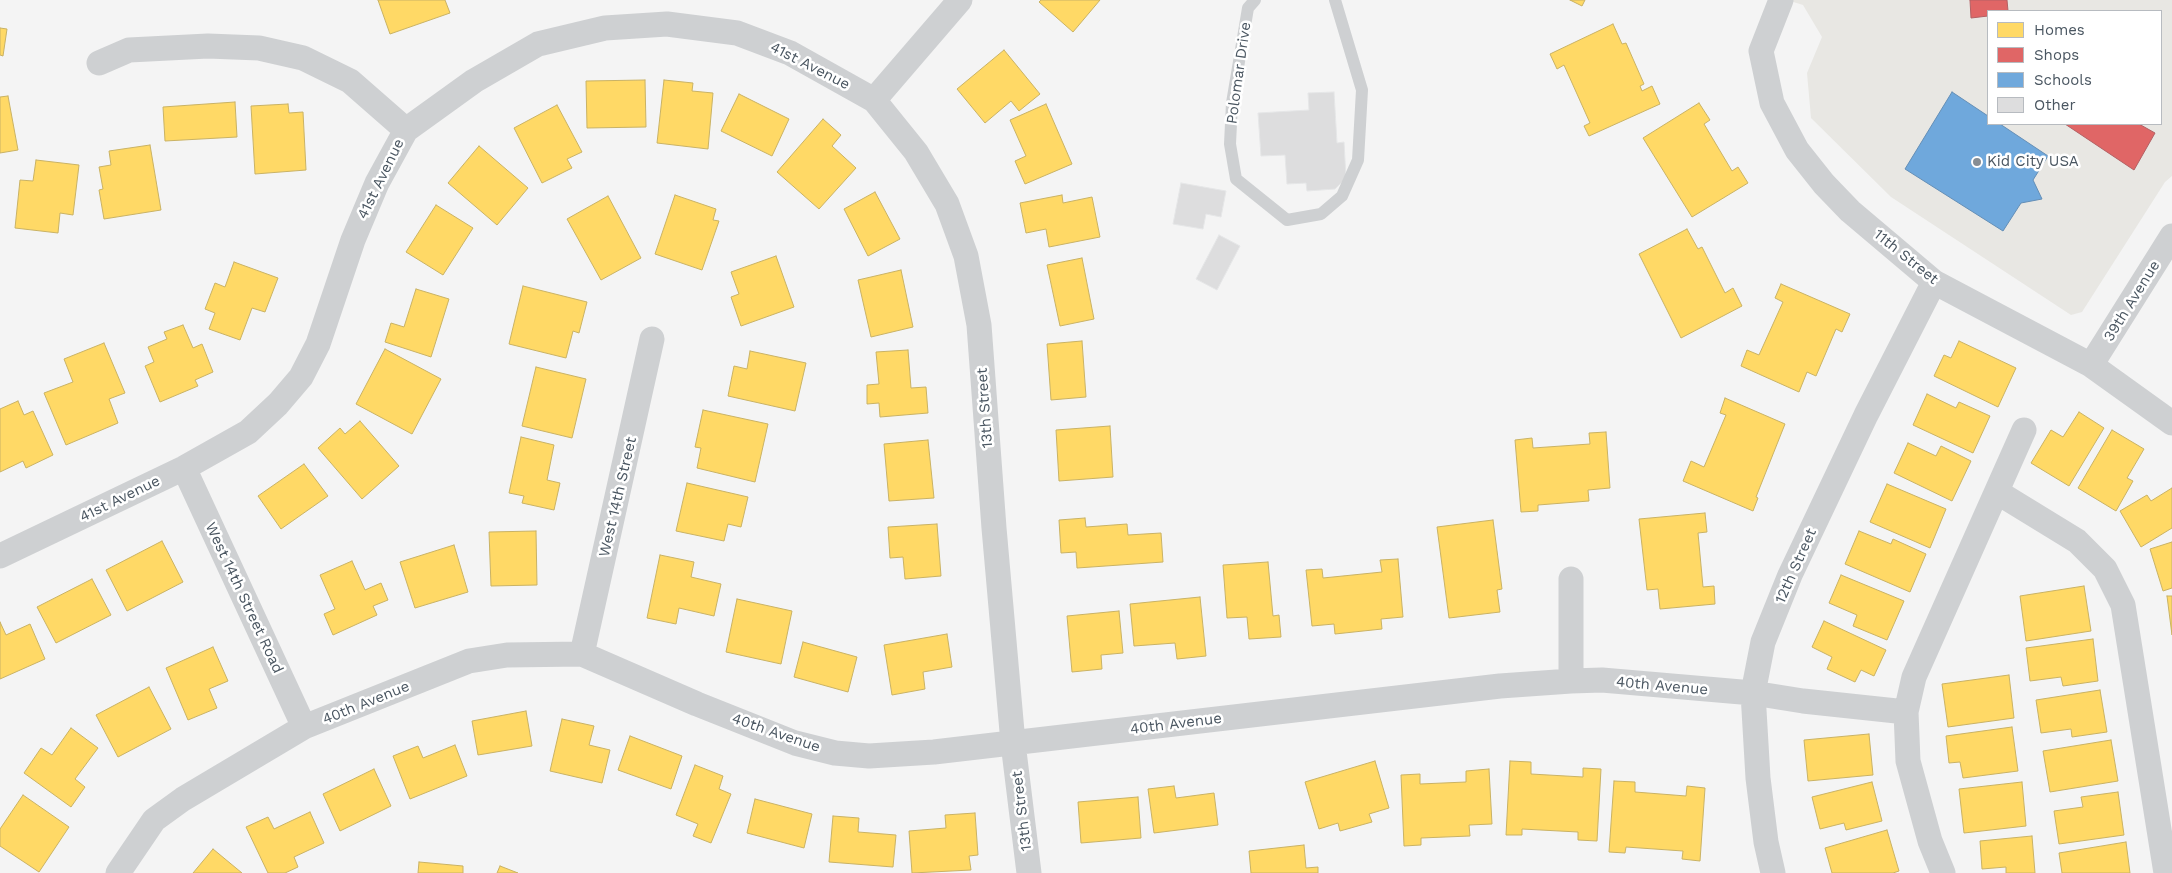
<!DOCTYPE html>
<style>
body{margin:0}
#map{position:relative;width:2172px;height:873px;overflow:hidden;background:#f4f4f4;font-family:"Work Sans",sans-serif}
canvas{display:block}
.legend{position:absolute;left:1987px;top:10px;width:175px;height:115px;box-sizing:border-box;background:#fff;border:1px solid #b7bbc0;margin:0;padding:6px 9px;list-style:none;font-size:15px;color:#4a5661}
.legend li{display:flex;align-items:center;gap:10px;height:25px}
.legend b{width:25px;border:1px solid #b7bbc0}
</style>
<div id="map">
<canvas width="2172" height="873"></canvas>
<ul class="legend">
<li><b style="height:14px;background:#ffd966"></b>Homes</li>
<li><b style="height:14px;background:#e06666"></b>Shops</li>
<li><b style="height:14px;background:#6fa8dc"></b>Schools</li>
<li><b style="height:14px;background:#ddddde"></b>Other</li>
</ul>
</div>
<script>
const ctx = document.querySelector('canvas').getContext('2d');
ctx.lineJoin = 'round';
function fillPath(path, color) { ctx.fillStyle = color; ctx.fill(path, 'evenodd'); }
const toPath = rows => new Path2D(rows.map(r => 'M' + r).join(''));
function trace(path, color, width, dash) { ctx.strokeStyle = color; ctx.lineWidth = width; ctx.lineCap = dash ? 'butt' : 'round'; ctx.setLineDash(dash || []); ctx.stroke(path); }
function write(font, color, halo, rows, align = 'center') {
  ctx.font = font + ' "Work Sans",sans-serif'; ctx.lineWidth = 5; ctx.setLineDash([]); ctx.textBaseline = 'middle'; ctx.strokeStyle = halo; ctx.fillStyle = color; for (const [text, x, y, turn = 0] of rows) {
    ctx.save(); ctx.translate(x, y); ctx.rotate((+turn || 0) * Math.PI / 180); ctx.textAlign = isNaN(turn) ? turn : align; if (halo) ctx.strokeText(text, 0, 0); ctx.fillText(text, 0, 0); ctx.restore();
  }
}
const commercial = toPath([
 [1787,0,2172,0,2172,176,2165,182,2082,312,2071,315,1891,197,1811,118,1807,73,1822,37,1803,5],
 [1988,11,2161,11,2161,124,1988,124]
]);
const homes = toPath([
 [378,0,445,0,450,13,390,34,378,0],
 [1041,0,1100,0,1073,32,1039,2,1041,0],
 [1570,0,1585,0,1582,6,1570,0],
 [1613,24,1622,44,1626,43,1644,84,1640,86,1642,91,1652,86,1660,104,1589,136,1584,126,1590,123,1564,65,1557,69,1550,54,1613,24],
 [0,28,7,29,3,56,0,55,0,28],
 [1004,50,1040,94,1019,111,1011,101,985,123,957,89,1004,50],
 [645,80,646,127,587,128,586,81,645,80],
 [664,80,693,83,692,91,713,93,708,149,657,143,664,80],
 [739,94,789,119,772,156,721,131,739,94],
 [8,96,18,150,0,153,0,97,8,96],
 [235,102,237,137,165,141,163,107,235,102],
 [1699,103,1710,120,1704,124,1732,171,1738,167,1748,183,1692,217,1643,138,1699,103],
 [288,104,289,113,303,112,306,170,255,174,251,106,288,104],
 [1046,104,1072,164,1025,184,1015,161,1026,156,1010,120,1046,104],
 [557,105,582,152,567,159,572,168,542,183,514,128,557,105],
 [823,119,841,135,832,146,856,168,819,209,777,172,823,119],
 [150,145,161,210,104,219,99,190,103,189,99,167,111,165,109,151,150,145],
 [479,146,528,188,497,225,448,183,479,146],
 [36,160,79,165,73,215,60,213,58,233,15,228,20,180,33,181,36,160],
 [875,192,900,239,868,256,844,209,875,192],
 [675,195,716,209,713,220,719,221,702,270,655,254,675,195],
 [1062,195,1063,203,1092,197,1100,237,1049,247,1046,229,1026,233,1020,203,1062,195],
 [608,196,641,258,601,280,567,219,608,196],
 [436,205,473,228,443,275,406,252,436,205],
 [1687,229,1698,249,1702,247,1725,293,1733,288,1742,306,1681,338,1639,254,1687,229],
 [776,256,794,307,741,326,731,297,739,294,731,272,776,256],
 [1082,258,1094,319,1060,326,1047,265,1082,258],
 [234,262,278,278,265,312,252,308,240,340,209,329,215,313,205,309,215,283,225,287,234,262],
 [901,270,913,327,871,337,858,280,901,270],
 [1781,284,1850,314,1842,332,1836,329,1816,376,1807,372,1799,392,1741,366,1747,350,1759,355,1783,302,1775,298,1781,284],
 [523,286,587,302,579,333,573,331,566,358,509,344,523,286],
 [416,289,449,299,431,357,385,342,391,323,404,327,416,289],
 [183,325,193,348,202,344,213,372,195,380,198,386,160,402,145,366,154,362,148,347,167,339,164,332,183,325],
 [1082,341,1086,397,1051,400,1047,344,1082,341],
 [1959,341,2016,368,1998,407,1934,376,1944,355,1951,358,1959,341],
 [104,343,125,393,109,399,118,423,66,445,44,393,73,382,64,359,104,343],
 [385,349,441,379,412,434,356,404,385,349],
 [908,350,911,388,926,387,928,413,880,417,879,403,867,404,867,385,879,384,876,352,908,350],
 [750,351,806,363,795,411,728,396,734,366,747,369,750,351],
 [536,367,586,379,572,438,522,426,536,367],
 [1927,394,1956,408,1959,402,1990,416,1973,453,1913,425,1927,394],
 [1725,398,1785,424,1756,497,1758,498,1753,511,1683,481,1691,461,1704,467,1726,415,1720,413,1725,398],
 [18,401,24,415,33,411,53,455,26,468,23,461,0,472,0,409,18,401],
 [703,410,768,424,755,482,697,468,701,448,695,447,703,410],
 [2079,412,2104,428,2069,486,2031,463,2051,430,2063,437,2079,412],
 [360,421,399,466,362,499,318,448,340,428,345,434,360,421],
 [1110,426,1113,477,1059,481,1056,430,1110,426],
 [2112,430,2144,449,2127,478,2133,481,2116,511,2078,488,2112,430],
 [1606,432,1610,488,1588,490,1589,501,1538,505,1538,511,1521,512,1515,440,1532,438,1533,448,1590,444,1589,433,1606,432],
 [521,437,554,445,547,480,560,483,554,510,522,503,524,496,509,493,521,437],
 [928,440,934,498,889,501,884,444,928,440],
 [1908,443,1936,456,1941,446,1971,461,1952,501,1894,473,1908,443],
 [304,464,328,496,281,529,258,496,304,464],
 [687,483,748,497,741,527,728,524,724,541,676,531,687,483],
 [1887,484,1946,509,1930,548,1870,522,1887,484],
 [2172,488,2172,528,2141,547,2120,511,2147,495,2151,501,2172,488],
 [1705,513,1707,532,1698,533,1703,587,1714,586,1715,604,1660,609,1658,589,1647,590,1639,519,1705,513],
 [1085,518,1086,527,1127,524,1128,535,1161,533,1163,562,1077,568,1076,552,1061,553,1059,520,1085,518],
 [1493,520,1502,589,1497,590,1500,612,1449,618,1437,527,1493,520],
 [937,524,941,576,905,579,903,557,890,558,888,527,937,524],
 [536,531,537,585,491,586,489,532,536,531],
 [1859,531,1891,544,1893,539,1926,554,1910,592,1845,564,1859,531],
 [162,541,183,582,127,611,106,570,162,541],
 [2172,542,2172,588,2163,591,2150,549,2172,542],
 [454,545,468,592,415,608,400,562,454,545],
 [660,555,694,562,691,577,721,584,714,616,679,608,676,624,647,618,660,555],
 [1398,559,1403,617,1381,619,1382,629,1335,634,1334,624,1312,626,1306,570,1322,569,1323,578,1382,572,1380,560,1398,559],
 [352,561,365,590,381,583,388,600,373,606,377,615,333,635,324,614,335,609,320,575,352,561],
 [1268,562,1273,616,1279,615,1281,637,1249,639,1247,617,1227,618,1223,565,1268,562],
 [1841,575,1904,601,1887,640,1853,626,1857,615,1829,603,1841,575],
 [92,579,111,615,56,643,37,607,92,579],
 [2084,586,2091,631,2026,641,2020,596,2084,586],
 [2167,596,2172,596,2172,635,2167,596],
 [1200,597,1206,656,1177,659,1175,643,1134,646,1130,604,1200,597],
 [737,599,792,611,781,664,726,652,737,599],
 [1119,611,1123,653,1101,655,1102,669,1072,672,1067,616,1119,611],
 [1824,621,1886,650,1874,676,1861,670,1855,682,1827,669,1832,657,1812,647,1824,621],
 [0,622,6,635,30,624,45,659,0,679,0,622],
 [947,634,952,667,923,672,925,689,892,695,884,645,947,634],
 [2093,639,2098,681,2063,686,2061,677,2030,681,2026,648,2093,639],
 [803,642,857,657,848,692,794,677,803,642],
 [213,647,228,681,209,689,217,708,188,720,166,668,213,647],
 [2009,675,2014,718,1948,727,1942,684,2009,675],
 [149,687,171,729,118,757,96,715,149,687],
 [2100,690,2107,732,2072,737,2071,729,2041,733,2036,700,2100,690],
 [526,711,532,746,478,755,472,721,526,711],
 [562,719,594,726,589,745,610,750,602,783,550,771,562,719],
 [2012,727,2018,771,1963,778,1960,762,1949,763,1946,736,2012,727],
 [71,728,98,748,75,779,85,787,71,807,24,773,41,748,52,755,71,728],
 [1869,734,1873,775,1808,781,1804,740,1869,734],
 [630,736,682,756,671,789,618,770,630,736],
 [2111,740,2118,781,2050,792,2043,751,2111,740],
 [455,745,467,776,410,799,393,756,418,746,423,758,455,745],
 [1375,761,1389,808,1369,814,1372,822,1340,831,1338,823,1319,829,1305,782,1375,761],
 [1510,761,1531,762,1531,774,1583,777,1583,768,1601,769,1597,841,1578,840,1578,832,1522,829,1522,835,1506,835,1510,761],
 [695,765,723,776,719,789,731,794,711,843,693,836,698,824,676,815,695,765],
 [374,769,391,806,340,831,323,794,374,769],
 [1489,769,1492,824,1469,825,1470,836,1421,838,1421,845,1404,846,1401,775,1420,774,1420,784,1466,782,1466,771,1489,769],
 [1614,781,1635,782,1635,792,1686,796,1687,786,1705,788,1700,861,1682,859,1683,851,1626,847,1625,853,1609,852,1614,781],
 [1872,782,1882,821,1846,830,1844,823,1820,829,1812,797,1872,782],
 [2022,782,2026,826,1964,833,1959,789,2022,782],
 [1174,786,1176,798,1214,793,1218,825,1154,833,1148,789,1174,786],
 [2118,792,2124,835,2059,844,2054,811,2083,807,2081,797,2118,792],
 [23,795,69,827,39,872,0,846,0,829,23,795],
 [1138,797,1141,838,1081,843,1078,802,1138,797],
 [755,799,812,814,804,848,747,833,755,799],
 [310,812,324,843,294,857,298,867,285,873,268,873,246,827,268,817,274,829,310,812],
 [975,813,978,855,969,856,971,870,912,873,909,831,946,828,945,815,975,813],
 [833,816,859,818,858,832,896,835,893,867,829,862,833,816],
 [1887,830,1899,871,1893,873,1832,873,1825,848,1887,830],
 [2032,836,2035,873,2006,873,2006,867,1982,869,1980,841,2032,836],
 [2126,842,2130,873,2062,873,2059,853,2126,842],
 [1304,845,1306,868,1318,867,1318,873,1251,873,1249,851,1304,845],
 [213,849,242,873,193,873,213,849],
 [419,862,463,866,463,873,418,873,419,862],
 [500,866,518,873,497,873,500,866]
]);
const shops = toPath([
 [1970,0,2007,0,2008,11,1988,11,1988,16,1971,18,1970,0],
 [2065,124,2139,124,2155,133,2134,170,2065,124]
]);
const schools = toPath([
 [1952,92,1988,116,1988,124,2000,124,2048,156,2033,180,2042,199,2021,203,2003,231,1905,169,1952,92]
]);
const building = toPath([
 [1334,92,1337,143,1344,142,1346,178,1335,189,1307,191,1306,183,1287,184,1285,155,1261,156,1258,113,1309,110,1308,93,1334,92],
 [1181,183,1226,191,1221,217,1206,214,1203,229,1173,224,1181,183],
 [1219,235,1240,246,1217,290,1196,279,1219,235]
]);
const service = toPath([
 [1255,0,1248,8,1232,103,1230,144,1236,179,1287,220,1321,214,1342,196,1358,160,1362,90,1335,0]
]);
const minor = toPath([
 [1781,0,1761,51,1772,103,1797,150,1824,184,1850,211,1934,282,2091,365,2172,423],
 [99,63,129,50,208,46,259,48,303,58,350,81,406,130],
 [874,100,960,0],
 [2091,365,2172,236],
 [184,468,304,727],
 [1997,492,2077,541,2105,569,2123,605,2166,873],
 [0,556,184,468,248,432,278,404,301,377,318,344,353,240,377,183,406,130,474,81,538,44,605,28,667,24,737,33,790,53,874,100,916,152,947,204,966,256,979,325,994,528,1013,743,1029,873],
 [582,654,652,339],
 [1571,681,1571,579],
 [118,873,154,820,183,799,304,727,469,661,507,655,582,654,697,704,795,743,835,753,869,756,934,752,1500,686,1571,681,1602,680,1753,693,1803,701,1906,712],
 [1773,873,1766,842,1758,778,1753,693,1763,642,1790,575,1866,415,1934,282],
 [1943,873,1930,841,1908,761,1906,712,1914,677,2024,430]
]);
const markers = [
 [1977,162,5,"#868d94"]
];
const streetNames = [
 ["41st Avenue",810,66,27],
 ["Polomar Drive",1239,73,-82],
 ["41st Avenue",381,179,-64],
 ["11th Street",1906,257,39],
 ["39th Avenue",2132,301,-58],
 ["13th Street",985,408,-94],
 ["West 14th Street",618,497,-77],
 ["41st Avenue",120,499,-26],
 ["12th Street",1796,566,-66],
 ["West 14th Street Road",244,598,65],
 ["40th Avenue",1662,686,5],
 ["40th Avenue",366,703,-22],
 ["40th Avenue",1176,724,-7],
 ["40th Avenue",776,733,19],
 ["13th Street",1022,811,-97]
];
const poiNames = [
 ["Kid City USA",1987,162]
];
fillPath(commercial, '#e8e7e3');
fillPath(homes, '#ffd966');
trace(homes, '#c9b264', 1);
fillPath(shops, '#e06666');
trace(shops, '#b36164', 1);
fillPath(schools, '#6fa8dc');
trace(schools, '#648fb7', 1);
fillPath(building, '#ddddde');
trace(building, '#e5e6e7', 1);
trace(service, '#ced0d2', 12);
trace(minor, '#ced0d2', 25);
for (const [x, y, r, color] of markers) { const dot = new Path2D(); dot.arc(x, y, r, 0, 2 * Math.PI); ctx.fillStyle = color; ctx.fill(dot); trace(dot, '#fff', 2); }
write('15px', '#4a5661', '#fff', streetNames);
write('15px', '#4a5661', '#fff', poiNames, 'left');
</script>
